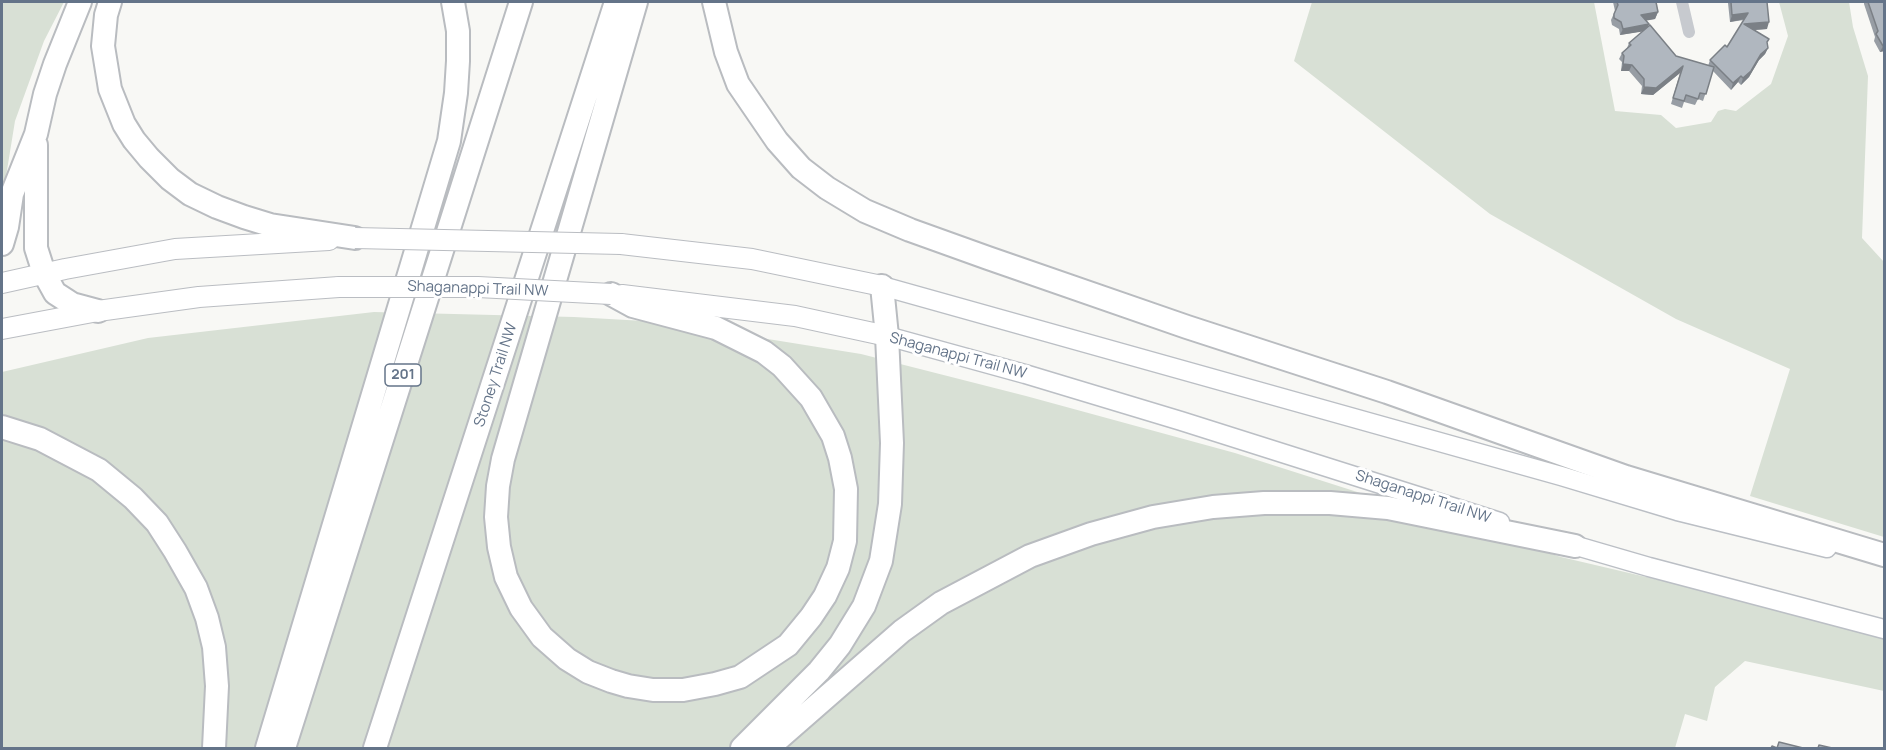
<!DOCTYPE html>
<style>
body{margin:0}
#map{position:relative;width:1886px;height:750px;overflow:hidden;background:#f8f8f5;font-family:Manrope,sans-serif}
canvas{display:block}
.frame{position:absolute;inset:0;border:3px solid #647489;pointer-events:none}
</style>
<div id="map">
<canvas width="1886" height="750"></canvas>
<div class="frame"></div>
</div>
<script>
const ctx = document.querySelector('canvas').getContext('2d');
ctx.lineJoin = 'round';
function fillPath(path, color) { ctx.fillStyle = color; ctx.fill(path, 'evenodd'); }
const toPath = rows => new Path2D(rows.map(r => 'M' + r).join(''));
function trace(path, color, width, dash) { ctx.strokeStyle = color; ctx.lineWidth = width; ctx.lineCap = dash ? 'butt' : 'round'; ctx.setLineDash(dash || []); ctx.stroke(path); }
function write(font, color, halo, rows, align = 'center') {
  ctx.font = font + ' Manrope,sans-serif'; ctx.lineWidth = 6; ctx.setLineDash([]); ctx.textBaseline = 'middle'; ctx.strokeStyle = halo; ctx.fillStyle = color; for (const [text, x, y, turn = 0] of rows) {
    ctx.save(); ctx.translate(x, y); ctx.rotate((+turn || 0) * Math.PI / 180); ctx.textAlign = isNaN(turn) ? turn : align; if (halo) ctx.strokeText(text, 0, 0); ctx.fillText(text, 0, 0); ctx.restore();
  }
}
const green = toPath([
 [2,2,64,2,44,41,15,121,2,201],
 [1312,2,1594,2,1615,111,1661,115,1676,128,1711,122,1718,111,1725,109,1736,111,1771,84,1788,36,1779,2,1849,2,1853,27,1868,76,1862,238,1884,262,1884,537,1750,496,1790,369,1676,319,1490,214,1294,61],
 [374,312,574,317,662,322,861,354,1026,396,1235,453,1561,557,1723,595,1884,638,1884,691,1745,661,1715,687,1707,721,1685,714,1675,748,2,748,2,372,148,338]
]);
const street = toPath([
 [1682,2,1689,32]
]);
const secondary = toPath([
 [882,286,1561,476,1677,511,1827,548],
 [887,336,1025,374,1181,421,1500,522],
 [1563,542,1649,567,1884,629]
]);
const primary = toPath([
 [621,244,752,259,882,286],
 [2,283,65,269,175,249,329,240],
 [622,295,795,316,887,336],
 [2,329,98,311,199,297,339,287]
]);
const highway = toPath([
 [110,2,106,15,103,46,110,89,124,124,134,140,149,158,170,179,190,194,217,207,244,217,270,225,355,238],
 [714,2,726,52,738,84,777,141,801,168,827,188,865,211,910,230,988,258,1187,327,1387,392,1626,477,1884,555],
 [36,145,36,248,44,273,55,293,72,304,98,311],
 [2,244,7,227,12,194,36,134,45,94,55,64,80,2],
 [611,294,633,306,716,328,764,352,782,366,811,398,833,436,840,458,846,489,845,541,838,568,825,596,811,617,788,645,740,677,715,684,683,690,653,690,628,686,611,681,588,672,567,659,542,637,521,608,506,577,499,547,496,517,498,486,503,459,636,2],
 [2,427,40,439,99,470,133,498,157,523,175,551,196,588,207,618,214,647,217,686,214,748],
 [267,748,449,141,456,93,458,61,458,31,453,2],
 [284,748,521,2],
 [375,748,616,2],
 [742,748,819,671,840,645,864,606,881,561,890,504,892,443,887,336,882,286],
 [768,748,902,631,941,603,1030,556,1091,534,1153,517,1213,507,1264,503,1330,503,1388,508,1575,546]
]);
const primaryBridge = toPath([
 [355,238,621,244],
 [339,287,478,287,611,294]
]);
const wall = toPath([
 [1613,2,1656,2,1658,12,1655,19,1646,20,1649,24,1648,27,1676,56,1708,66,1710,60,1727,47,1744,20,1730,22,1728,3,1719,3,1719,2,1767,2,1767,29,1754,30,1767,44,1768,48,1765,54,1759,60,1749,77,1741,85,1738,82,1731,90,1713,71,1703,101,1698,99,1695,105,1684,102,1682,108,1671,104,1680,73,1653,95,1641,94,1642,86,1629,71,1621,71,1622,62,1619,59,1622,53,1627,48,1629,43,1643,31,1620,35,1619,29,1612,25,1611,20,1615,11],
 [1864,2,1884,2,1884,51,1880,52,1874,41,1875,37,1864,4]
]);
const shadedWall = toPath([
 [1720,2,1728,2,1728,3,1719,3],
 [1658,12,1655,19,1639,22,1641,15],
 [1748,13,1745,19,1730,22,1732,15],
 [1769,22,1767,29,1742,31,1744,24],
 [1649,24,1646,31,1620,35,1623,29],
 [1884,45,1884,51,1880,52,1883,46],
 [1768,48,1765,54,1759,60,1749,77,1741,85,1743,78,1761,54],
 [1623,64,1632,65,1629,71,1621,71],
 [1683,66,1680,73,1653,95,1641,94,1644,87],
 [1741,76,1738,82,1731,90,1733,83]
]);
const building = toPath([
 [1617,2,1656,2,1658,12,1641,15,1649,24,1623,29,1621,22,1614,18,1614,14,1618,5,1617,2],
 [1731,2,1767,2,1769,22,1744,24,1769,39,1767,42,1768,48,1761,54,1751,71,1743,78,1741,76,1733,83,1710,60,1725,45,1727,47,1748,13,1732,15,1731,2],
 [1868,2,1884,2,1884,45,1883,46,1876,34,1878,31,1868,2],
 [1650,25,1676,56,1714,67,1706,94,1700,93,1698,99,1686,95,1684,101,1673,98,1683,66,1656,88,1644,87,1644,79,1632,65,1623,64,1624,56,1622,53,1631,45,1629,43,1650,25],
 [1779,742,1803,748,1771,748,1772,746,1777,748,1779,742],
 [1819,745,1832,748,1818,748,1819,745]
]);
const shields = [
 [403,375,36]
];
const shieldNames = [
 ["201",403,375]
];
const streetNames = [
 ["Shaganappi Trail NW",478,289,2],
 ["Shaganappi Trail NW",958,356,15],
 ["Stoney Trail NW",496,375,-72],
 ["Shaganappi Trail NW",1423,497,18]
];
fillPath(green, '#d8e0d5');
trace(secondary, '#bbbfc5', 21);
trace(primary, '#babdc2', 22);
trace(highway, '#b9bcc0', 26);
trace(street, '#c7cacf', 12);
trace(secondary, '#fff', 18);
trace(primary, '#fff', 20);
trace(highway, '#fff', 22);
trace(primaryBridge, '#babdc2', 22, []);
trace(primaryBridge, '#fff', 20);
fillPath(wall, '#979da4');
fillPath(shadedWall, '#7b8086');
fillPath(building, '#b0b7bf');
trace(building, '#7b8086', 1.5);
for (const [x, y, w] of shields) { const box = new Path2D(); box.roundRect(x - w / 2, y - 11, w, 22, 4.5); ctx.fillStyle = '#fff'; ctx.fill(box); trace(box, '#647489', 1.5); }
write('bold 14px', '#647489', null, shieldNames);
write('15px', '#647489', '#fff', streetNames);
</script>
